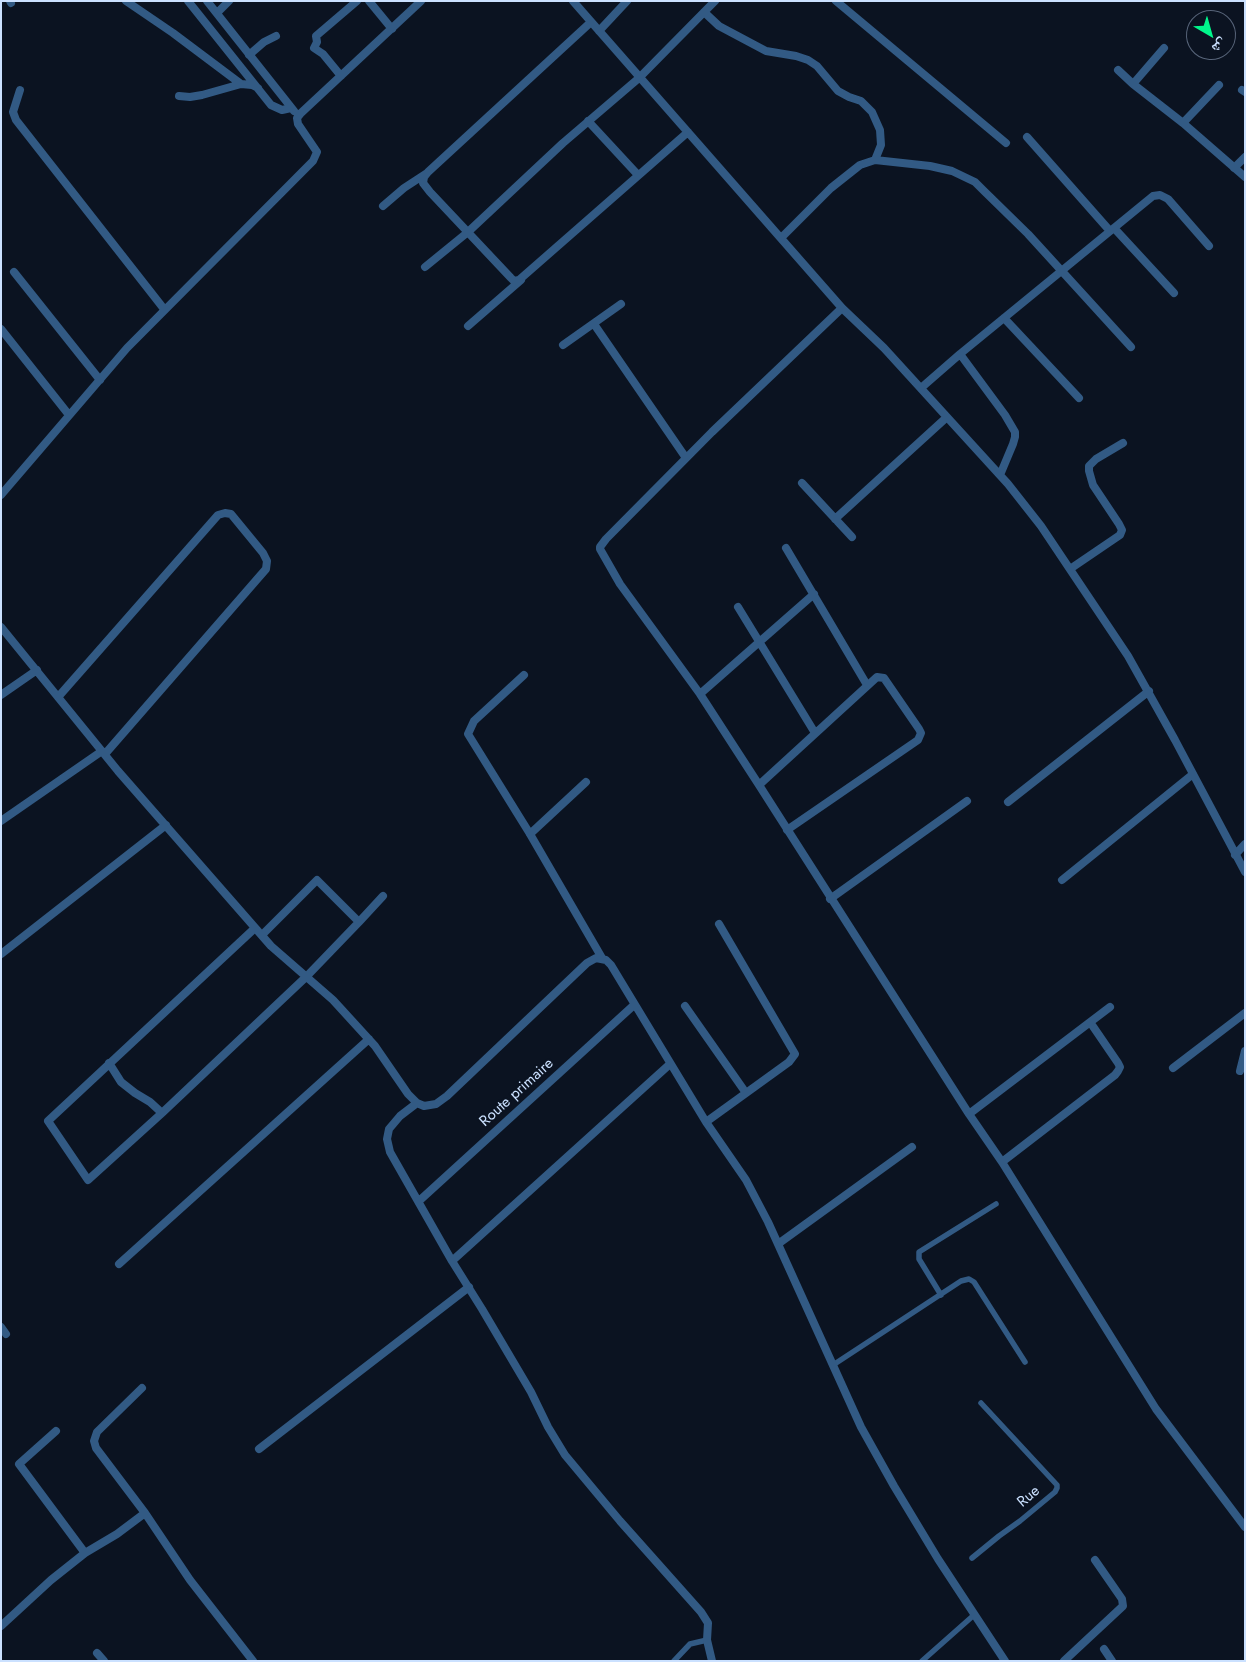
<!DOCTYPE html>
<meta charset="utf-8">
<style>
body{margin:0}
#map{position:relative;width:1246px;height:1662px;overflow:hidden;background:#0b1321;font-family:Jost,"Noto Naskh Arabic",sans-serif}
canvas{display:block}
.frame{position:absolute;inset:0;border:2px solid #cbe1ff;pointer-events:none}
.north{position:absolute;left:1186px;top:10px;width:50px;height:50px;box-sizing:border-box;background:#0b1321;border:1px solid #58657a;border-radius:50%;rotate:142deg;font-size:14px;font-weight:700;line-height:20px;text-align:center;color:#cbe1ff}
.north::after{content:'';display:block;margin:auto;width:18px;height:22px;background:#00f68b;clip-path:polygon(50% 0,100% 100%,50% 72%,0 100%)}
</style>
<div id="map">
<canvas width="1246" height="1662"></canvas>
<div class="frame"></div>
<div class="north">ش</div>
</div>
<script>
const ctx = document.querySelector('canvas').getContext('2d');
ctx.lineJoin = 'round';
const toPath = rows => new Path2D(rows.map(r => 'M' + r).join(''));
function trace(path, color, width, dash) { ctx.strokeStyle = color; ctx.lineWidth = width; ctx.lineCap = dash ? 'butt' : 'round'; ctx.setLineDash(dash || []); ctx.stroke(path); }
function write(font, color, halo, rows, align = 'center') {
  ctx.font = font + ' Jost,sans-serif'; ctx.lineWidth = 4; ctx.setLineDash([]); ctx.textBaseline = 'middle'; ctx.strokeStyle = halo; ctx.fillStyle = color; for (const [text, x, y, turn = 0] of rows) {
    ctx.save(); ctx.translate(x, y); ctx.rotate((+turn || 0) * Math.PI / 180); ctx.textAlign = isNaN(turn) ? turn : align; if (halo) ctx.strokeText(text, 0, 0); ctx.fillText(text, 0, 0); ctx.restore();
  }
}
const pedestrian = toPath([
 [941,1295,919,1259,919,1252,996,1204],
 [833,1365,961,1281,969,1279,974,1282,1025,1362],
 [972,1558,999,1536,1020,1521,1055,1492,1057,1488,1057,1485,981,1403],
 [674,1661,690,1644,707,1640],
 [922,1661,974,1615]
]);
const minor = toPath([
 [10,1,11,3],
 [126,1,173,33,241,84],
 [188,1,271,105,282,110,291,108],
 [207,1,294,111],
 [369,1,392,29],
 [573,1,842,308,884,348,1008,484,1041,526,1128,656,1175,740,1245,872],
 [836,1,1006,143],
 [704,12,719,26,766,51,796,56,808,60,817,66,838,91,849,97,861,101,872,112,880,130,881,145,875,160],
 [217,13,229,1],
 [591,22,428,172,424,177,423,183,430,192,511,278,514,281,519,280,688,132],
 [599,31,627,1],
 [249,55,264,42,276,36],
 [1118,70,1133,84,1183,123,1245,177],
 [341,76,323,54,314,48,317,42,316,36,357,1],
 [1133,84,1164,48],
 [20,90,13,112,16,120,164,309],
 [1242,90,1245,92],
 [179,96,190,97,202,95,241,84,252,85,258,88],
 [588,121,638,175],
 [1183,123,1219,85],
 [1027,137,1110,231],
 [1234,168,1245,157],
 [383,206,404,188,427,173],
 [1114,228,1174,293],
 [782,237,831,188,860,165,875,160,930,166,952,171,975,182,983,190,1028,234,1131,347],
 [425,267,468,232,563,143,639,78,715,1],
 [14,272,100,380],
 [842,308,712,432,606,539,600,547,600,549,620,584,700,694,759,785,969,1114,1002,1162,1156,1409,1245,1527],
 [1004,318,1079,398],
 [594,324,686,458],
 [468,326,521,280],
 [1,329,69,415],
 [563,345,621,304],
 [960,354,1005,415,1015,432,1015,437,1013,444,1000,475],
 [921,388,960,354,1153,196,1160,195,1168,199,1209,246],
 [802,483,852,537],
 [1,495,127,348,313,161,317,152,298,124,297,118,301,113,421,1],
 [835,519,947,417],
 [786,548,867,685],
 [1070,569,1120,535,1122,530,1119,524,1093,485,1089,471,1089,466,1096,459,1123,443],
 [738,607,815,733],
 [1,627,118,771,271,946,333,1000,375,1046,408,1094,417,1103,424,1106,436,1104,447,1096,587,963,596,958,606,960,611,965,706,1122,746,1180,768,1222,861,1427,894,1486,938,1559,1005,1661],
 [524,675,474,721,468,734,530,834,602,958],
 [700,694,814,594],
 [1,695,37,670],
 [59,696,218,515,225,513,231,514,263,553,267,561,266,569,105,754],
 [759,785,877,677,884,678,919,729,921,733,918,740,787,830],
 [1008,802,1149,691],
 [1,821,102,751],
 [530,834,586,782],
 [1235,855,1245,844],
 [1062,880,1193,774],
 [830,899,967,801],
 [359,922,383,896],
 [255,928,48,1121,88,1180,162,1113,307,976,359,922,317,880,262,935],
 [1,954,166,825],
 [685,1006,746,1093],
 [109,1063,121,1082,135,1093,150,1102,162,1113],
 [1173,1068,1245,1013],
 [1240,1071,1245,1051],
 [417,1103,400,1116,389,1129,387,1139,390,1152,452,1261,482,1309,531,1392,548,1427,565,1455,620,1521,701,1612,708,1623,707,1640,712,1661],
 [969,1114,1110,1007],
 [706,1122,789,1062,795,1054,719,924],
 [1002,1162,1115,1075,1118,1071,1120,1067,1118,1063,1090,1022],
 [419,1201,634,1005],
 [778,1244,912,1147],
 [452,1261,670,1064],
 [119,1264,369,1039],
 [1,1327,6,1334],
 [142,1388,97,1432,94,1441,96,1448,145,1513,190,1580,253,1661],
 [56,1431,19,1464,85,1553],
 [259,1449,469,1287],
 [1,1626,51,1580,85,1553,117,1534,145,1513],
 [1104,1649,1112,1661],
 [97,1653,104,1661],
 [1064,1661,1123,1606,1122,1599,1095,1560]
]);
const streetNames = [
 ["Route primaire",517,1093,-42],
 ["Rue",1029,1497,-40]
];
trace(pedestrian, '#325a84', 5.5);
trace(minor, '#325a84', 8);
write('15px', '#cbe1ff', '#0b1321', streetNames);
</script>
